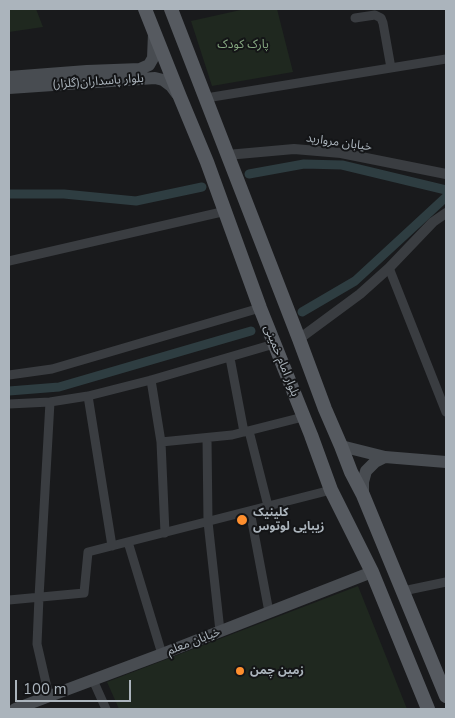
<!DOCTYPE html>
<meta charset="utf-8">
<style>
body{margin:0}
#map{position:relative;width:455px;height:718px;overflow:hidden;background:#191a1c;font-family:"Nunito Sans",sans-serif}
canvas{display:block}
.frame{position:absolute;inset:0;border:10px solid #abb4bc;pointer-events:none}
.scale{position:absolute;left:15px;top:680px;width:116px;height:22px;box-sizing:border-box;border:2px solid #abb4bc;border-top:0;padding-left:6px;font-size:15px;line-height:18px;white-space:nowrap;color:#abb4bc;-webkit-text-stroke:4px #141517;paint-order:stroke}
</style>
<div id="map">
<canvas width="455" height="718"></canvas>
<div class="frame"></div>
<div class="scale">100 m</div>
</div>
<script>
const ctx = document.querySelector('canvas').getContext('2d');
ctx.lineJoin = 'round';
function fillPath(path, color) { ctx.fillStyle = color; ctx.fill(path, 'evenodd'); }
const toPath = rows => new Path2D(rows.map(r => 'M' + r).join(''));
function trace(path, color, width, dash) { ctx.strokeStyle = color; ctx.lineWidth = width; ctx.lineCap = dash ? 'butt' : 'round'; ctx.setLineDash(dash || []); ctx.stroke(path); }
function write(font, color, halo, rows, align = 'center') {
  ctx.font = font + ' "Nunito Sans","Noto Sans Arabic",sans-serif'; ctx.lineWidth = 4; ctx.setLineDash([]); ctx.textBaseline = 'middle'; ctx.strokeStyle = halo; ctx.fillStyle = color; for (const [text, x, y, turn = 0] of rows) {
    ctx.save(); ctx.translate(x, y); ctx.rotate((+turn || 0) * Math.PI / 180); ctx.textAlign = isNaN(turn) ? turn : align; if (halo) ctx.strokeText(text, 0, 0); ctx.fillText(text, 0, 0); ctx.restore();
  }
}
const green = toPath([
 [9,9,36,9,43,27,9,32],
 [245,9,277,9,293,72,212,86,191,21],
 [358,586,407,709,119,709,107,682]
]);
const canal = toPath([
 [249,174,304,164,342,165,446,190],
 [9,194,64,194,136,201,202,187],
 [302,312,355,281,446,197],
 [9,391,59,387,251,331]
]);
const minor = toPath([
 [355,18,375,15,381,18,383,23,391,68],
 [206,98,446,59],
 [9,261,226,211],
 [389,268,446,412],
 [230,358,244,432],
 [9,375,52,369,260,308],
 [151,380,161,442,165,533],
 [88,396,112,546],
 [9,404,50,402,88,396,151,380,274,344],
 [249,431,268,506],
 [207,438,208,522,220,631],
 [161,442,232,435,303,417],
 [250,511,269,612],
 [128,542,162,654],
 [403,591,446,582],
 [9,600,84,593,88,552,331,490],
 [93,680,106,709],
 [49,696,37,644,39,597,50,402]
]);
const tertiary = toPath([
 [227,155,294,149,341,153,446,174],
 [299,339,360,294,389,268,433,222,446,213]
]);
const secondary = toPath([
 [9,77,87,71,140,69,149,65,153,58,154,33],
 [9,88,155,78,163,80,171,86,177,94],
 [341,446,385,457,446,462],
 [363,495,363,482,366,471,375,462,385,457],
 [15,709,162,654,372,572]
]);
const primary = toPath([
 [145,9,180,97,207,162,260,308,311,435,331,490,372,572,428,709],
 [171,9,299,339,325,409,341,446,351,472,363,495,446,696]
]);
const markers = [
 [242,520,6,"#ff8f2e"],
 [240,671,5,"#ff8f2e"]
];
const parkNames = [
 ["پارک کودک",243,45]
];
const streetNames = [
 ["بلوار پاسداران(گلزار)",98,82,-4],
 ["خیابان مروارید",339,143,8],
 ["بلوار امام خمینی",281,361,68],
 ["خیابان معلم",194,642,-21]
];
const poiNames = [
 ["کلینیک",253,513],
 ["زیبایی لوتوس",253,527],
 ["زمین چمن",250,671]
];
fillPath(green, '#1f281f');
trace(canal, '#2e3d41', 9);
trace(minor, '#3a3d41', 9);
trace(tertiary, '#3a3d41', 10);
trace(secondary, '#484c51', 12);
trace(primary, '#565a60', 14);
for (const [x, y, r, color] of markers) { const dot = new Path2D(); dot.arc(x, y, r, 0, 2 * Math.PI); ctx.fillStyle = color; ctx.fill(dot); trace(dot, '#141517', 2); }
write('12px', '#86a981', '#141517', parkNames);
write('12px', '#abb4bc', '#141517', streetNames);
write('bold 12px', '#abb4bc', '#141517', poiNames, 'left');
</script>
